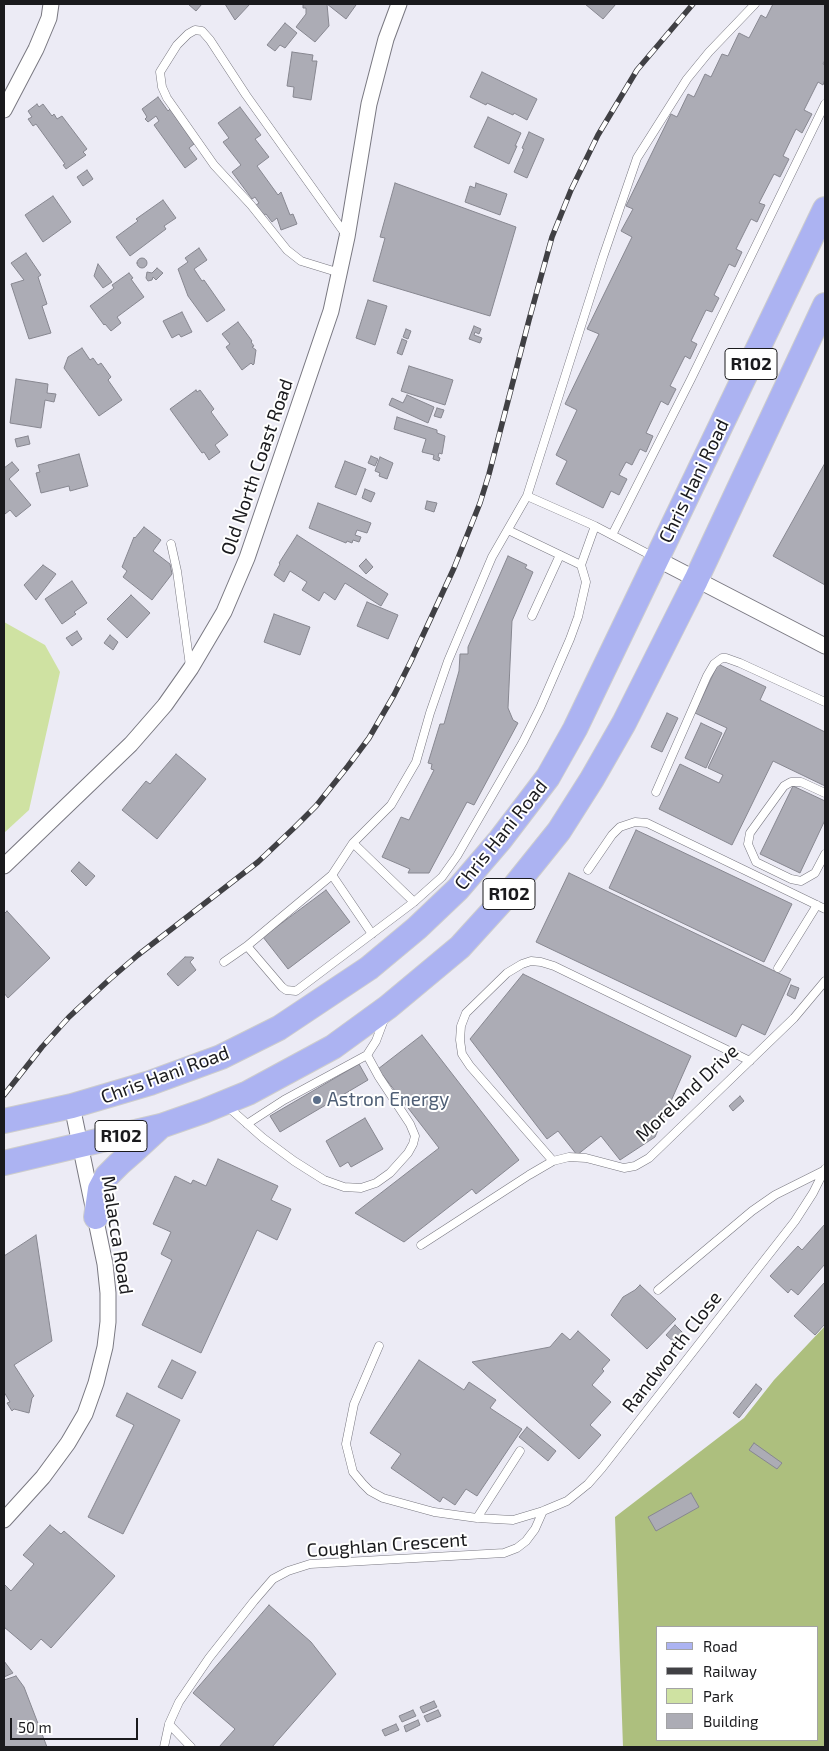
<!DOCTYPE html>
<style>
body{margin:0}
#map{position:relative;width:829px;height:1751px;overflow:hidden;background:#ecebf5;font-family:"Exo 2",sans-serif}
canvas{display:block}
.frame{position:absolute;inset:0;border:5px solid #1a1a1d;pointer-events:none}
.legend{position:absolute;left:656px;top:1626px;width:162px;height:115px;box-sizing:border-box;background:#fff;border:1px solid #a3a3a5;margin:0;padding:6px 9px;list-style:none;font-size:15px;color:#1a1a1d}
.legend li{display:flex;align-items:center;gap:10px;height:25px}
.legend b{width:25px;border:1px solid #a3a3a5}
.scale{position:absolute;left:10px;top:1718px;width:128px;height:22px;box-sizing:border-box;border:2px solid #1a1a1d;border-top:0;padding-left:6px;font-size:15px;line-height:18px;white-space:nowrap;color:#1a1a1d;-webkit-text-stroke:4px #fff;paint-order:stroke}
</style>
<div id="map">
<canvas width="829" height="1751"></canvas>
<div class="frame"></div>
<ul class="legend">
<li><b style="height:6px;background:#acb3f2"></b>Road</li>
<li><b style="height:6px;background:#404044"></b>Railway</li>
<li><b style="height:14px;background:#cfe2a2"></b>Park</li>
<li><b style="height:14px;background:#acacb5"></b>Building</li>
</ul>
<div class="scale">50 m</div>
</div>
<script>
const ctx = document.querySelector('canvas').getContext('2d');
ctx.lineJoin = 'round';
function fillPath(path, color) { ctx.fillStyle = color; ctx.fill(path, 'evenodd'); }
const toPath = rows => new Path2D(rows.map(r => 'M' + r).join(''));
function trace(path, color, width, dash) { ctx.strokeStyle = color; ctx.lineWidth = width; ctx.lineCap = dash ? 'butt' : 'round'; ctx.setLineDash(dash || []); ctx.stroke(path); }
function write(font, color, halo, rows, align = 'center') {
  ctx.font = font + ' "Exo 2",sans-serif'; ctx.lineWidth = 4; ctx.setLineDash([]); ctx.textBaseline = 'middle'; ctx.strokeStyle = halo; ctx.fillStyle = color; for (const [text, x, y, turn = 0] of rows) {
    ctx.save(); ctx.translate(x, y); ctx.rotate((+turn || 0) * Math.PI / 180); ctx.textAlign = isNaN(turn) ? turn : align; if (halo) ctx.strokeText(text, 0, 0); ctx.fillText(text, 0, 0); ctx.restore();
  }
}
const green = toPath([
 [4,622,45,645,60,672,29,810,4,833]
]);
const forest = toPath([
 [825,1326,825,1747,623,1747,615,1517,744,1418,774,1380],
 [658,1627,818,1627,818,1740,658,1740]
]);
const building = toPath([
 [188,4,202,4,196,11,188,4],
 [225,4,250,4,235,20,225,4],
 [303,4,354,4,356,5,346,19,327,4,329,26,315,42,296,27,306,14,306,8,303,8,303,4],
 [585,4,616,4,603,19,585,4],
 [773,4,825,4,825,60,823,64,825,65,825,79,823,85,818,82,804,110,812,114,802,133,796,129,783,156,789,159,780,177,774,174,759,203,765,205,757,222,751,219,736,249,742,252,735,267,729,264,714,295,719,298,712,312,706,310,691,341,697,344,690,359,685,356,670,386,676,389,668,405,661,401,646,433,653,436,646,452,640,449,632,465,626,462,619,475,627,479,619,495,611,491,603,508,556,484,567,461,556,455,577,410,565,404,599,334,587,329,632,237,621,231,633,209,626,206,671,114,677,117,688,94,694,97,705,74,711,77,722,54,728,56,739,33,749,38,761,15,766,18,773,4],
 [285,23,297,33,285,48,280,45,275,51,267,45,285,23],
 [292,52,313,55,312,61,317,61,311,100,293,97,294,87,287,86,292,52],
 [482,72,537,99,527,120,514,113,513,115,487,103,486,105,470,97,482,72],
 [158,97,168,111,170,109,194,144,189,148,197,159,185,168,154,125,159,121,156,116,148,122,145,119,147,117,142,109,158,97],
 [37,104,39,107,43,104,52,116,54,114,57,119,62,116,87,149,83,152,86,155,66,169,63,165,65,164,36,124,33,126,28,119,32,117,28,111,37,104],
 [240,107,261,135,255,139,269,157,257,166,278,195,281,192,290,215,293,214,297,224,281,230,277,218,272,222,266,214,264,215,256,205,259,203,255,197,252,199,232,172,241,165,223,142,229,138,218,123,240,107],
 [488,117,521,133,515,146,517,146,509,164,474,147,488,117],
 [529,132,544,139,527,178,514,172,524,149,522,148,529,132],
 [87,170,93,179,83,186,77,177,87,170],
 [395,183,516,227,490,316,373,281,385,238,380,237,395,183],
 [476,183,507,194,500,215,465,202,470,186,475,188,476,183],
 [53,196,71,222,43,242,25,215,53,196],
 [163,200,176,218,164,226,166,229,130,256,116,237,138,221,136,219,163,200],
 [199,248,207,260,194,269,202,281,204,280,225,310,207,322,188,296,178,269,188,262,185,258,199,248],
 [26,253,41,275,38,277,47,304,42,306,51,333,29,339,11,284,24,280,11,263,26,253],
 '137 263a5 5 0 1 1 10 0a5 5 0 1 1-10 0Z',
 [98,264,112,282,103,288,94,276,98,264],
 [157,268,163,273,156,280,153,277,152,280,148,281,146,278,147,272,152,273,157,268],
 [129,273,133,278,131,279,144,297,117,317,121,323,111,331,105,324,104,325,90,306,114,288,112,285,129,273],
 [368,300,387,306,375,345,356,338,368,300],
 [182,312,192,332,181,337,179,334,172,338,163,321,182,312],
 [238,322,252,341,251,342,254,346,252,347,256,350,254,364,253,365,251,363,242,370,226,347,230,344,222,334,238,322],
 [474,326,481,329,479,334,475,332,474,335,482,338,480,343,469,339,474,326],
 [406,329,411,331,408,339,403,337,406,329],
 [402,339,407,341,402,355,397,353,402,339],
 [82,348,90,360,93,358,98,365,101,363,111,377,108,380,122,400,99,416,64,368,68,357,82,348],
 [409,366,453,380,445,405,401,391,409,366],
 [16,379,48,384,47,393,56,394,54,402,45,400,41,428,10,423,16,379],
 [196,390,197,392,200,390,214,409,211,412,228,435,215,445,220,452,209,460,204,452,202,453,170,409,196,390],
 [407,395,434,407,428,423,389,405,392,398,403,403,407,395],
 [437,408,444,410,441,418,434,416,437,408],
 [397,417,437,430,437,433,445,436,442,454,439,453,438,457,440,458,439,461,433,459,434,455,422,452,426,439,394,429,397,417],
 [28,436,30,444,17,447,15,439,28,436],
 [79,454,88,486,70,491,69,486,41,493,36,473,40,472,38,465,79,454],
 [371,456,378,459,375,466,368,463,371,456],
 [380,457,393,463,387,479,379,476,380,473,375,471,380,457],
 [345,461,366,469,356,495,335,487,345,461],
 [12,462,19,470,9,479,31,505,16,517,10,510,5,514,4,512,4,468,12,462],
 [825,463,825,585,773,556,825,463],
 [365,489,375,493,371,502,362,498,365,489],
 [427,501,437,503,434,512,425,509,427,501],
 [318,503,371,523,367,533,357,530,355,535,361,537,359,542,353,540,352,543,347,541,346,543,309,528,318,503],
 [144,527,161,540,153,551,170,564,172,574,152,600,123,577,127,571,122,567,134,537,135,538,144,527],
 [297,535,388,594,381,606,345,583,335,600,324,592,319,601,302,590,307,582,290,571,284,582,274,575,280,564,279,563,297,535],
 [508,556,527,565,525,568,533,572,512,621,508,708,513,720,518,723,474,805,467,802,429,873,408,873,410,869,382,857,401,817,409,820,434,770,431,769,432,764,428,763,440,724,444,724,459,671,460,654,468,654,468,647,508,556],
 [366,559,373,567,366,574,359,566,366,559],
 [43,565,56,574,36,600,24,585,43,565],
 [72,581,87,603,74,612,76,614,62,624,45,599,72,581],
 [131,595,150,613,127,638,107,619,131,595],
 [367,602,398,615,388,639,357,626,367,602],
 [274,614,310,627,300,655,264,642,274,614],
 [77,631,82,639,72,646,66,638,77,631],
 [110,635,118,642,113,650,104,643,110,635],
 [718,664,766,687,760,700,825,732,825,786,773,761,732,845,659,809,680,764,719,783,723,775,708,768,727,728,695,713,718,664],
 [667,713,678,718,662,752,651,747,667,713],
 [701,723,722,733,706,768,685,758,701,723],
 [176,754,206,779,157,839,122,810,146,781,150,784,176,754],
 [793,786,825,801,825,820,800,873,760,854,793,786],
 [636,830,792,904,764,962,609,888,636,830],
 [79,862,95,876,86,886,71,871,79,862],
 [569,873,791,979,765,1035,742,1024,736,1037,536,942,569,873],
 [326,890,350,922,288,969,263,937,326,890],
 [7,911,50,958,8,998,4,993,4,914,7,911],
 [185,957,192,957,194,958,190,962,196,970,178,986,167,974,185,957],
 [523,974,691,1056,655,1137,620,1160,601,1136,577,1155,558,1131,547,1139,470,1039,523,974],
 [791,985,799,988,795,999,787,995,791,985],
 [422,1035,519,1160,476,1194,472,1189,404,1242,355,1213,439,1148,378,1069,422,1035],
 [359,1064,368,1080,280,1132,270,1116,359,1064],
 [740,1096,744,1101,733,1111,729,1106,740,1096],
 [365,1118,383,1149,351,1167,348,1162,340,1167,326,1141,365,1118],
 [218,1159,278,1186,271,1200,291,1209,277,1240,257,1230,201,1353,142,1325,172,1260,161,1254,171,1232,153,1224,175,1176,191,1184,193,1180,206,1186,218,1159],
 [825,1224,825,1264,798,1295,791,1289,788,1293,770,1276,798,1246,802,1250,825,1224],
 [36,1235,52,1341,14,1365,34,1396,32,1398,29,1413,14,1409,12,1411,7,1403,10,1402,4,1392,4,1256,36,1235],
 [825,1282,825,1324,815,1335,794,1316,825,1282],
 [640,1285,676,1319,647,1349,611,1315,623,1297,635,1290,640,1285],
 [675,1325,686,1336,677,1345,666,1335,675,1325],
 [578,1331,610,1360,602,1369,604,1371,592,1385,611,1402,590,1425,601,1435,579,1459,472,1362,550,1347,562,1333,570,1340,578,1331],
 [172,1360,196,1372,182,1399,158,1387,172,1360],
 [419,1360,464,1390,469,1382,496,1400,490,1408,522,1429,477,1496,466,1489,455,1505,443,1497,440,1502,391,1468,401,1454,370,1433,419,1360],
 [756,1384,762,1389,739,1418,733,1413,756,1384],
 [127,1393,180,1420,123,1534,88,1517,134,1425,116,1416,127,1393],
 [527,1427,556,1451,548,1461,519,1437,527,1427],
 [754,1443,782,1463,777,1469,749,1450,754,1443],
 [691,1493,699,1507,656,1531,648,1517,691,1493],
 [50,1525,61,1534,64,1531,115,1576,51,1648,41,1639,31,1650,4,1627,4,1584,11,1591,34,1564,23,1555,50,1525],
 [269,1605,311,1642,336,1674,272,1747,219,1747,235,1729,193,1693,269,1605],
 [4,1661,13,1673,4,1677,4,1661],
 [16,1676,24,1687,47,1747,4,1747,4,1680,16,1676],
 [434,1701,437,1707,423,1713,420,1707,434,1701],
 [413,1710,416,1716,402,1722,399,1716,413,1710],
 [438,1710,441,1716,427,1722,424,1716,438,1710],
 [418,1720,420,1725,406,1732,404,1726,418,1720],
 [396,1724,399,1730,385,1736,382,1730,396,1724]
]);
const lane = toPath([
 [340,273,301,261,287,250,251,205,214,165,167,98,162,87,160,72,177,45,188,34,195,30,202,31,210,40,246,95,346,235],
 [527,496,603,257,637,158,687,79,709,52,755,4],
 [508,530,581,565],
 [612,535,691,379,825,104],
 [171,544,177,571,190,666],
 [532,616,560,555],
 [656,792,707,676,714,664,722,658,726,658,740,663,825,702],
 [825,793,801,782,791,782,784,786,750,833,748,844,756,862,791,879,801,881,815,873,825,854],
 [353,843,414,902],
 [588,870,612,835,620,827,635,822,647,823,825,909],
 [332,875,372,934],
 [247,946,282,987,286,990,296,991,414,902,442,877,457,856,523,742,540,708,570,639,578,617,586,582,581,565,595,526],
 [224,962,247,946,332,875,353,843,391,805,416,762,430,713,448,661,492,557,527,496,595,526,654,557],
 [778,968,817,905],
 [227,1106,263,1138,294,1161,324,1180,344,1187,361,1188,376,1183,390,1173,408,1153,413,1144,415,1136,410,1124,379,1077,367,1055],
 [247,1124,284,1100,367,1055,376,1041,385,1017],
 [553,1161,470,1066,462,1054,460,1040,461,1026,466,1013,507,973,522,964,531,961,541,962,554,966,750,1061],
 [421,1245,529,1175,553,1161,569,1157,586,1158,624,1168,635,1166,649,1158,794,1018,825,981],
 [658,1290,752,1211,775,1195,825,1170],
 [379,1346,354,1404,346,1444,353,1472,363,1484,370,1491,383,1498,434,1512,477,1518,513,1520,543,1511,567,1501,588,1484,602,1468,795,1221,813,1193,825,1169],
 [477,1518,520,1451],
 [169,1724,191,1747],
 [164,1747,169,1724,179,1702,209,1658,254,1601,273,1579,288,1571,310,1564,504,1553,517,1548,526,1541,535,1529,543,1511]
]);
const street = toPath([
 [4,110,36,49,49,18,51,4],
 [657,559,825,646],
 [4,866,131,744,165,705,191,668,224,612,247,558,331,311,347,237,369,104,386,39,399,4],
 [4,1520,43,1477,68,1443,85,1414,96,1383,105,1347,108,1322,108,1293,105,1264,72,1106]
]);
const primary = toPath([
 [4,1121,72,1106,150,1083,221,1057,279,1028,369,968,417,928,458,889,500,840,548,777,575,729,825,209],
 [4,1163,161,1126,204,1111,248,1093,333,1047,388,1007,460,947,510,892,559,831,592,779,624,723,696,580,825,305],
 [96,1217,100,1189,107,1176,119,1164,135,1150,160,1127]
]);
const rail = toPath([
 [4,1095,42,1047,69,1017,110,979,138,955,258,862,295,827,316,806,348,766,369,738,394,695,411,661,454,568,480,503,489,474,529,320,552,237,571,190,598,135,637,70,693,4]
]);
const markers = [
 [317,1100,5,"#5c6f8a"]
];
const shields = [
 [751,364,52],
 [509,894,52],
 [121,1136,52]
];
const shieldNames = [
 ["R102",751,364],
 ["R102",509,894],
 ["R102",121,1136]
];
const streetNames = [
 ["Old North Coast Road",257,467,-71],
 ["Chris Hani Road",694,481,-64],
 ["Chris Hani Road",501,835,-51],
 ["Chris Hani Road",165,1075,-20],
 ["Moreland Drive",687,1093,-43],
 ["Malacca Road",117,1235,81],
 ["Randworth Close",672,1352,-52],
 ["Coughlan Crescent",387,1545,-4]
];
const serviceNames = [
 ["Astron Energy",327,1100]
];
fillPath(green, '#cfe2a2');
fillPath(forest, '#adbf7e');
fillPath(building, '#acacb5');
trace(building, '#878790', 1);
trace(lane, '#797881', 9);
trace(street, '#797881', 17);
trace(primary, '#cdcdcd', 26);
trace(lane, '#fff', 8);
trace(street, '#fff', 15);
trace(primary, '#acb3f2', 24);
trace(rail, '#404044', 5.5);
trace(rail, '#fff', 4, [11]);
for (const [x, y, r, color] of markers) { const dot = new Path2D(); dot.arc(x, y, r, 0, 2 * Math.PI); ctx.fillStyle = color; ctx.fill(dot); trace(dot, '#fff', 2); }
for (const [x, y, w] of shields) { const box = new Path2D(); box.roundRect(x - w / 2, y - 15.5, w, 31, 4); ctx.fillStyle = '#fff'; ctx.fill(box); trace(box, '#1a1a1d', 1); }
write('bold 18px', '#1a1a1d', null, shieldNames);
write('19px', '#1a1a1d', '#fff', streetNames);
write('19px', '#4e5e75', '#fff', serviceNames, 'left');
</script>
